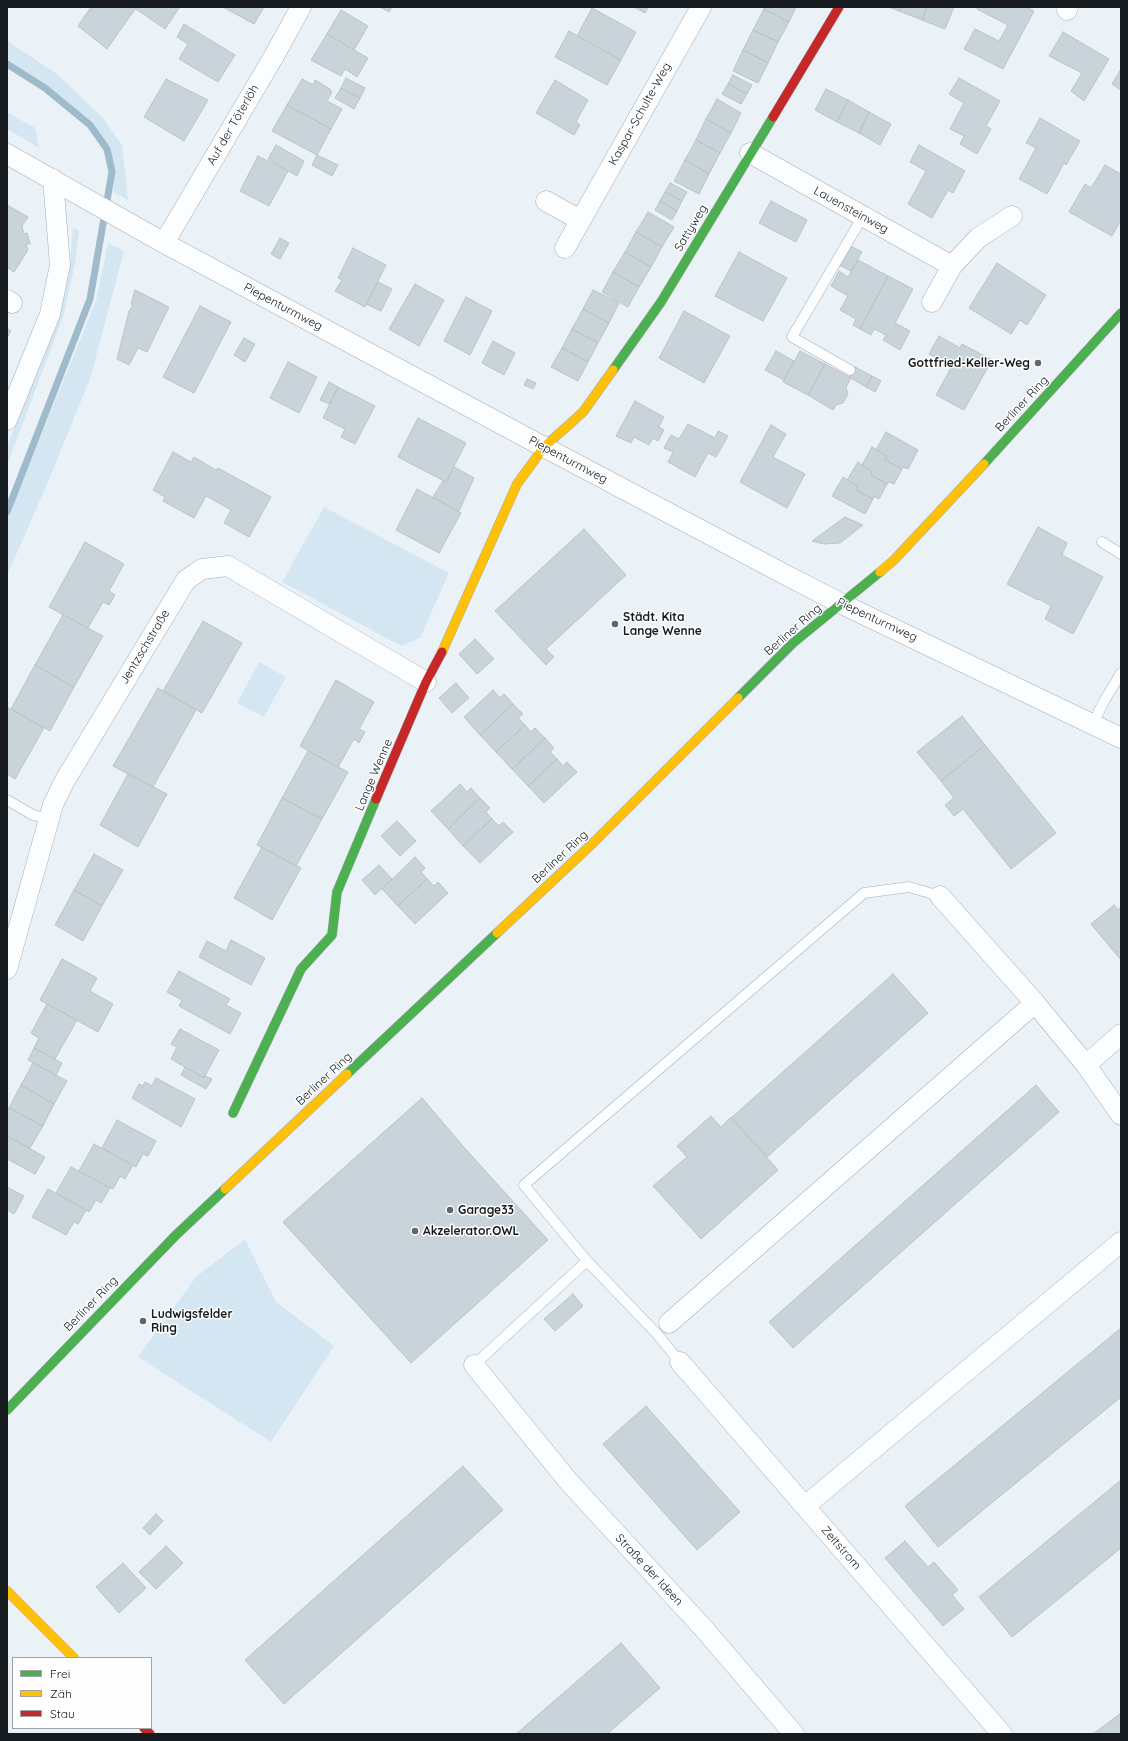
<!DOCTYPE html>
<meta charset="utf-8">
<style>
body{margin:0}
#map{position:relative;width:1128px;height:1741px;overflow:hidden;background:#ebf2f7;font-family:Quicksand,sans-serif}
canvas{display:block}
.frame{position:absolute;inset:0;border:8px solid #151b1f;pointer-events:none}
.legend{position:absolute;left:12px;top:1657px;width:140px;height:72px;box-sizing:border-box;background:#fefefe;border:1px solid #a1a3a5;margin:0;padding:5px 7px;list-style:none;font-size:12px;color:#151b1f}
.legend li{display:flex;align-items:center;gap:8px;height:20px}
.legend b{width:20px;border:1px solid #a1a3a5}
</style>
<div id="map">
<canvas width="1128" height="1741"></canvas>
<div class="frame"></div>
<ul class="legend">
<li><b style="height:5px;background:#4caf50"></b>Frei</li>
<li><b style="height:5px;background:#ffc107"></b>Zäh</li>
<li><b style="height:5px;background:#c62828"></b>Stau</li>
</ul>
</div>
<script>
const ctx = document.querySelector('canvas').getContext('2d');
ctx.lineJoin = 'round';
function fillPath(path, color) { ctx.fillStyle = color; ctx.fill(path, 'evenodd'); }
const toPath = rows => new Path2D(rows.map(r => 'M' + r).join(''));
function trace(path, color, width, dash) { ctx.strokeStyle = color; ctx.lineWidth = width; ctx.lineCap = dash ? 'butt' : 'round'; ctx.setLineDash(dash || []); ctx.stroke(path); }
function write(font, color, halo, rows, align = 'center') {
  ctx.font = font + ' Quicksand,sans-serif'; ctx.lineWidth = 3; ctx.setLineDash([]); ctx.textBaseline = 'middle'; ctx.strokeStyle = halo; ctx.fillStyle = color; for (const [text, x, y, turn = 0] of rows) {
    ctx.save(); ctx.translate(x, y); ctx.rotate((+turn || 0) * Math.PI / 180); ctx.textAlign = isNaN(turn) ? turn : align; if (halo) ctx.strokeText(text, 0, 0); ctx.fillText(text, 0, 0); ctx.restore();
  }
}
const green = toPath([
 [7,41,57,74,103,118,122,145,128,200,113,192,115,173,110,149,93,123,47,85,7,60],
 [7,112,35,128,39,148,7,129],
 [73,227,79,231,75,264,63,317,7,465,7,446,58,317,70,263],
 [108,243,124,251,90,379,50,477,7,576,7,518,96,301],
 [324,507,449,573,420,638,401,646,282,582],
 [259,662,286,677,264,717,237,703],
 [245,1239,276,1302,334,1346,271,1442,138,1357,196,1277]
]);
const stream = toPath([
 [7,64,45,88,90,125,107,149,112,172,90,299,7,512]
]);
const building = toPath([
 [91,7,133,7,135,9,107,49,78,26,91,7],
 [133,7,177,7,179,8,165,29,133,7],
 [223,7,264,7,254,24,223,7],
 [380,7,392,7,389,12,380,7],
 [634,7,648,7,645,13,634,7],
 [765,7,796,7,789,22,764,9,765,7],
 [889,7,901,7,899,11,889,7],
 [901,7,927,7,922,20,899,11,901,7],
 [927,7,954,7,945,29,922,20,927,7],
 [978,7,1026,7,1034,11,1003,69,964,49,975,29,999,41,1008,25,977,9,978,7],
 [592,8,636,32,621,60,577,36,592,8],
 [764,9,789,22,778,42,753,30,764,9],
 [341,10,368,26,354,50,327,34,341,10],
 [184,24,235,55,218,82,179,59,188,44,177,37,184,24],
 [753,30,778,42,768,63,743,50,753,30],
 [569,31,621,60,607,85,555,57,569,31],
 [1063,32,1109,59,1084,101,1071,91,1082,73,1049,56,1063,32],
 [327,34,368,58,357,77,345,69,341,76,311,60,327,34],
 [743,50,768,63,758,83,733,71,743,50],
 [1121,69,1121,90,1112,84,1121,69],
 [733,75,752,85,747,94,728,84,733,75],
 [346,78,365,88,360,98,341,88,346,78],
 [959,78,1000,101,986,126,991,129,977,154,960,144,964,136,950,129,964,103,949,94,959,78],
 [166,79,208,100,184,141,144,117,166,79],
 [302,79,313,85,315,80,330,89,332,92,327,101,342,109,331,129,287,105,302,79],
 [555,80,588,100,576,122,580,125,574,135,536,113,555,80],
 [728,84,747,94,741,104,722,94,728,84],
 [341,88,360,98,354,109,335,98,341,88],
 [826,89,848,100,837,122,815,110,826,89],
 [717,99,741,113,731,133,706,119,717,99],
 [848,100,869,112,859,133,837,122,848,100],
 [287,105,331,129,317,155,272,131,287,105],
 [869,112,891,124,880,145,859,133,869,112],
 [1040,118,1080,141,1066,165,1064,163,1047,194,1019,179,1036,148,1026,143,1040,118],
 [706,119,731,133,720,153,696,140,706,119],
 [696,140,720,153,709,174,685,160,696,140],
 [276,145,304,161,297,176,268,159,276,145],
 [919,145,965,171,953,193,948,190,932,218,908,204,926,171,910,162,919,145],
 [317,155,338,165,332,176,312,165,317,155],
 [258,156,288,171,269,206,240,191,258,156],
 [685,160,709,174,699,194,674,181,685,160],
 [1105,165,1121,174,1121,220,1112,236,1069,212,1085,184,1091,188,1105,165],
 [670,183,687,192,682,201,665,192,670,183],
 [665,192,682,201,677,211,660,201,665,192],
 [660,201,677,211,672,220,655,210,660,201],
 [771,201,807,220,796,242,759,223,771,201],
 [7,205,28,217,22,226,24,234,27,233,30,244,26,244,28,250,14,272,8,268,7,270,7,205],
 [648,212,674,227,662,247,636,232,648,212],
 [636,232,662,247,651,267,625,252,636,232],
 [280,238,289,243,280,259,271,254,280,238],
 [850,246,862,252,851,271,839,265,850,246],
 [353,248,386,265,365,307,335,291,342,280,338,278,353,248],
 [625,252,651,267,639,287,613,272,625,252],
 [739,252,787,278,763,321,715,296,739,252],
 [858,260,888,276,860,329,853,325,856,319,840,310,848,296,831,286,839,271,848,277,858,260],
 [997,263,1046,295,1027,325,1020,320,1011,334,969,308,997,263],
 [613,272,639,287,628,307,602,292,613,272],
 [888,276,913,289,895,323,910,331,900,350,883,340,886,335,874,329,871,335,860,329,888,276],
 [378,282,392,289,381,311,366,304,378,282],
 [415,284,444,300,419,346,389,329,415,284],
 [135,290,169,307,147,352,138,348,129,365,117,359,129,311,133,305,131,304,135,290],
 [593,290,619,303,609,323,583,309,593,290],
 [466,297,492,311,470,355,444,341,466,297],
 [200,306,231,322,194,393,163,377,200,306],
 [583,309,609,323,598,343,572,329,583,309],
 [684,311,730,336,704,383,659,358,684,311],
 [7,328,11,331,7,338,7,328],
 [572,329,598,343,588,362,562,348,572,329],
 [939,336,960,348,962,344,992,360,964,410,936,395,952,366,929,354,939,336],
 [244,338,255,344,245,362,234,355,244,338],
 [493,341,515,353,504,375,482,363,493,341],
 [562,348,588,362,578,381,551,367,562,348],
 [776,351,794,361,784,380,765,370,776,351],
 [800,351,825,364,808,395,783,382,800,351],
 [288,362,317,377,299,413,270,398,288,362],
 [825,364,851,378,846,387,848,394,843,403,836,405,833,410,808,395,825,364],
 [855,367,872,376,866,387,849,377,855,367],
 [872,376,881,381,875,392,866,387,872,376],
 [527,379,536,383,533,389,524,385,527,379],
 [329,382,338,387,330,404,320,400,329,382],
 [338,387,375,406,355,444,341,437,345,429,323,418,338,387],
 [635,401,664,417,659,427,664,430,658,441,653,438,649,445,634,437,631,443,616,436,635,401],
 [418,418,466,443,446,482,398,457,418,418],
 [688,424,715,438,718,431,728,436,716,457,708,453,695,477,668,462,673,452,664,448,671,435,679,439,688,424],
 [771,425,786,434,773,457,805,474,787,508,740,482,771,425],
 [886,432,918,450,908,469,903,467,902,469,885,460,887,456,876,450,886,432],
 [872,447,887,456,885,460,902,469,894,484,889,482,887,484,871,475,872,472,862,465,872,447],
 [173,452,191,462,194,457,216,470,218,468,271,497,249,537,224,523,231,510,206,496,194,518,163,501,165,497,153,490,173,452],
 [858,462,872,472,871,475,887,484,879,499,874,496,873,499,856,490,858,486,847,480,858,462],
 [454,467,474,478,459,511,433,497,443,481,446,482,454,467],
 [843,477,858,486,856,490,873,499,865,514,832,496,843,477],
 [417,489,461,513,439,553,396,530,417,489],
 [845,517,863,525,840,543,824,544,812,541,845,517],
 [1038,527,1067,543,1062,555,1103,577,1073,634,1045,619,1051,606,1039,599,1038,600,1007,584,1038,527],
 [584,529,626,575,546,649,554,657,546,665,495,611,584,529],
 [85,542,124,564,109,591,115,595,109,605,103,602,88,628,49,607,85,542],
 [63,615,103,636,74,687,35,665,63,615],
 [203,621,242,643,202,713,163,691,203,621],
 [475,639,494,659,477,674,459,654,475,639],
 [35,665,74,687,50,731,11,709,35,665],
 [336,680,374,702,359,729,365,732,359,743,354,739,338,767,300,746,336,680],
 [456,683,469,698,452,713,439,698,456,683],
 [158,688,196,710,153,787,113,766,158,688],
 [493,690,500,698,504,694,513,704,480,735,464,717,493,690],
 [513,704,523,714,518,718,525,725,496,752,480,735,513,704],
 [7,707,44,728,15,779,7,774,7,707],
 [962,716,985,745,941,781,917,752,962,716],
 [525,725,531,732,535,728,545,738,512,769,496,752,525,725],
 [545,738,554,748,550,752,557,759,528,786,512,769,545,738],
 [985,745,1056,833,1011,869,963,809,954,816,945,805,954,798,941,781,985,745],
 [308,751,348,772,322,819,282,798,308,751],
 [557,759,563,766,567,762,577,772,544,803,528,786,557,759],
 [128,774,167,794,138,847,100,825,128,774],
 [460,784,467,792,471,788,480,798,448,829,431,811,460,784],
 [282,798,322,819,296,866,257,845,282,798],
 [480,798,490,808,486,812,492,819,463,846,448,829,480,798],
 [492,819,499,826,503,822,513,832,480,863,463,846,492,819],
 [397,821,416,841,400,856,381,836,397,821],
 [262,847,301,868,272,920,234,898,262,847],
 [94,854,123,870,102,906,74,890,94,854],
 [415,857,425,868,421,872,427,879,398,906,382,889,415,857],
 [379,865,392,879,375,895,362,880,379,865],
 [427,879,434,886,438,882,448,893,415,924,398,906,427,879],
 [74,890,102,906,83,941,55,925,74,890],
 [1114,905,1118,910,1121,907,1121,960,1091,924,1114,905],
 [231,940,265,958,251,985,199,957,207,941,226,951,231,940],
 [62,959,97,978,90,991,113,1004,98,1032,40,1000,62,959],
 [179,971,230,999,226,1005,241,1013,230,1034,179,1006,182,1000,167,992,179,971],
 [893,974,928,1013,767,1157,731,1118,893,974],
 [47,1004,77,1020,55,1059,34,1048,39,1038,31,1033,47,1004],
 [180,1029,219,1050,204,1078,171,1059,177,1047,171,1044,180,1029],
 [34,1048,62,1063,56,1075,28,1060,34,1048],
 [33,1063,67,1081,54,1104,21,1085,33,1063],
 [185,1067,204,1078,205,1076,212,1079,206,1089,181,1075,185,1067],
 [156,1078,195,1099,181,1127,132,1098,139,1084,143,1086,145,1082,152,1086,156,1078],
 [21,1085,54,1104,43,1126,9,1108,21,1085],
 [1036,1085,1059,1112,793,1348,769,1322,1036,1085],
 [422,1098,462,1145,548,1240,411,1363,283,1222,422,1098],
 [9,1108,43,1126,30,1148,7,1136,7,1111,9,1108],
 [711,1116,721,1127,731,1117,778,1170,701,1239,653,1186,687,1157,677,1146,711,1116],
 [117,1120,156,1141,148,1156,143,1154,136,1167,102,1148,117,1120],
 [7,1136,45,1157,35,1174,7,1159,7,1136],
 [94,1144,133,1165,125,1179,120,1176,113,1189,79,1171,94,1144],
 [71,1167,110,1188,101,1203,96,1200,89,1212,56,1193,71,1167],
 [7,1187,24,1196,14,1214,7,1210,7,1187],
 [48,1189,86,1210,78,1224,74,1222,66,1235,32,1217,48,1189],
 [573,1294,583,1306,555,1331,544,1319,573,1294],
 [1121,1328,1121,1397,938,1547,905,1506,1121,1328],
 [646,1406,740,1512,697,1550,603,1444,646,1406],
 [463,1466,503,1510,284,1704,245,1660,463,1466],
 [1121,1480,1121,1548,1012,1637,979,1597,1121,1480],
 [156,1514,163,1521,150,1535,143,1528,156,1514],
 [905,1541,928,1567,934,1562,958,1590,952,1595,964,1609,943,1626,885,1558,905,1541],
 [166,1546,183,1563,156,1589,139,1572,166,1546],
 [123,1563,146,1588,119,1613,96,1587,123,1563],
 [621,1643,660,1688,607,1734,516,1734,621,1643],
 [1121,1713,1121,1734,1093,1734,1121,1713]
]);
const lane = toPath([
 [850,370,792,337,863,216],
 [1102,542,1121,554],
 [1093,724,1103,703,1121,673],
 [7,800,33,815,49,819],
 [680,1362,657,1334,587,1261,524,1185,864,893,909,887,940,896],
 [474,1365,587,1261]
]);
const street = toPath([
 [1067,10,1068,7],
 [750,153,952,266,978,238,1012,216],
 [7,154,164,243,544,447,784,574,842,604,1121,738],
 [546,201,580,220],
 [164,243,274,56,301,7],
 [565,248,701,7],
 [7,300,12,303],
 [932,302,952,266],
 [7,420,50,314,60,265,53,179],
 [940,896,1035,1003,1086,1065,1121,1115],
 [7,969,53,805,64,782,186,580,202,569,228,566,426,682],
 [1086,1065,1121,1034],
 [669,1323,1035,1003],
 [680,1362,1002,1734],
 [474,1365,569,1482,705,1630,794,1734],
 [805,1506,1121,1242]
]);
const fast = toPath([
 [613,370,661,302,773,117],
 [984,464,1121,313],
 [738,698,793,643,880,572],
 [347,1074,497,933],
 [233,1113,301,969,332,935,337,892,376,799],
 [7,1410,176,1235,225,1189]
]);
const slow = toPath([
 [880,572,894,560,984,464],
 [442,652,517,484,544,447,583,412,613,370],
 [497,933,593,843,738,698],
 [225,1189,347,1074],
 [7,1591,74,1658]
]);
const jam = toPath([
 [773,117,839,7],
 [376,799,426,682,442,652],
 [144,1728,150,1734]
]);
const markers = [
 [1038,363,4,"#60666b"],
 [615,624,4,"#60666b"],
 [450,1210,4,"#60666b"],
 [415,1231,4,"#60666b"],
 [143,1321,4,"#60666b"]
];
const streetNames = [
 ["Kaspar-Schulte-Weg",640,114,-61],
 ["Auf der Töterlöh",233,125,-60],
 ["Lauensteinweg",851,210,29],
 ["Sattyweg",691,228,-59],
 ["Piepenturmweg",283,307,28],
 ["Berliner Ring",1022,404,-47],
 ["Piepenturmweg",568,460,28],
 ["Piepenturmweg",877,620,25],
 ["Berliner Ring",793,630,-41],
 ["Jentzschstraße",145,647,-59],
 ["Lange Wenne",374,775,-67],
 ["Berliner Ring",560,857,-43],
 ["Berliner Ring",324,1079,-43],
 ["Berliner Ring",91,1304,-46],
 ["Zeitstrom",841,1548,49],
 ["Straße der Ideen",649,1570,47]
];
const poiNames = [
 ["Gottfried-Keller-Weg",1030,363,"right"],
 ["Städt. Kita",623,617],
 ["Lange Wenne",623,631],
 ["Garage33",458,1210],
 ["Akzelerator.OWL",423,1231],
 ["Ludwigsfelder",151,1314],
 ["Ring",151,1328]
];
fillPath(green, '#d4e6f2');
trace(stream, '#9ebacb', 7);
fillPath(building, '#c9d4da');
trace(building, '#bcc3c7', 1);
trace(lane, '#a7adb2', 11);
trace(street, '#a7adb2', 21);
trace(fast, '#a7adb2', 10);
trace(slow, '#a7adb2', 10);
trace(jam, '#a7adb2', 10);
trace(lane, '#fcfdfe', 10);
trace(street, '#fcfdfe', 20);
trace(fast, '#4caf50', 9);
trace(slow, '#ffc107', 9);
trace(jam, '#c62828', 9);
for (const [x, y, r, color] of markers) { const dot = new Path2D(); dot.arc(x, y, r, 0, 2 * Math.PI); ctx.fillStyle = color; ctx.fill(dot); trace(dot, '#fefefe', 1.5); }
write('12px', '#151b1f', '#fefefe', streetNames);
write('bold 12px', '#151b1f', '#fefefe', poiNames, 'left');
</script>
